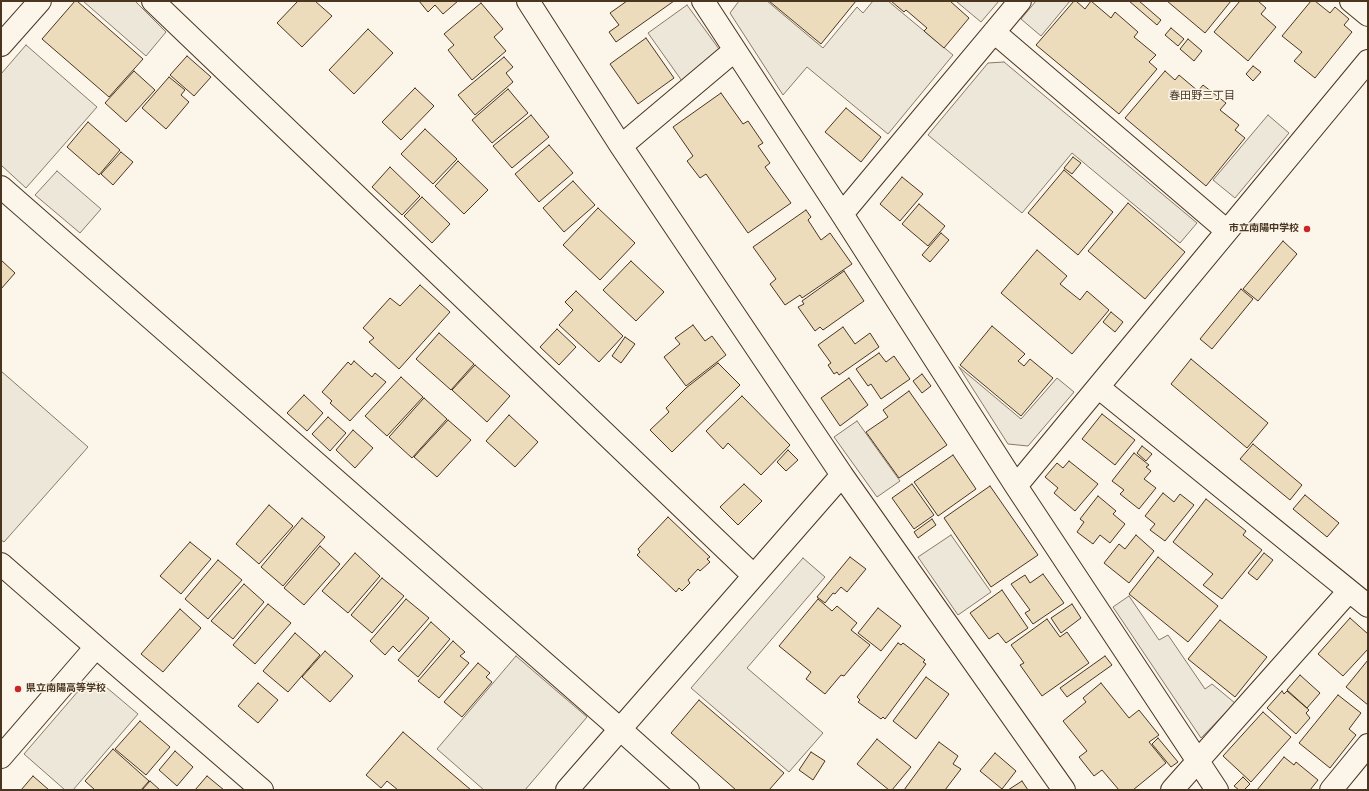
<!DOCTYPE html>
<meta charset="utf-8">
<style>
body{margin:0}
#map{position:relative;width:1369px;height:791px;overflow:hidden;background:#fbf6e9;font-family:"Nunito Sans",sans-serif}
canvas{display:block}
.frame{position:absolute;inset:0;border:2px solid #4a3520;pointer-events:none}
</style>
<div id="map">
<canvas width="1369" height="791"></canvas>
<div class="frame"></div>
</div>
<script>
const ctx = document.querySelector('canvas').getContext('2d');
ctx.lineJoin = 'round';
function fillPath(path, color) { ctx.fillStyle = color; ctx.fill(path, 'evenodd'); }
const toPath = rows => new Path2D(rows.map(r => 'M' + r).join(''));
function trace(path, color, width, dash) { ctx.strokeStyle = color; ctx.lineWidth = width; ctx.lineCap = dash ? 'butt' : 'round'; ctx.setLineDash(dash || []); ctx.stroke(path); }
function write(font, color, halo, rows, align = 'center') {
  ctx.font = font + ' "Nunito Sans","Noto Sans JP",sans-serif'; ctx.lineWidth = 3; ctx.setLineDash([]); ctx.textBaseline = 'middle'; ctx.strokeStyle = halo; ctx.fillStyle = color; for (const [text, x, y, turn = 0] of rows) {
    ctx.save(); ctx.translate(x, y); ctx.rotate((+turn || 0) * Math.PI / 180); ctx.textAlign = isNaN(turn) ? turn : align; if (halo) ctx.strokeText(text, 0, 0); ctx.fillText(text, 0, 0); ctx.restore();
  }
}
const parking = toPath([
 [83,1,135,1,166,32,146,56,83,1],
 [739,1,767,1,823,48,857,7,863,13,873,1,888,1,953,55,888,134,807,67,783,95,730,13,739,1],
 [958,1,999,1,981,22,957,2,958,1],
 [1036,1,1070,1,1041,36,1021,19,1036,1],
 [687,5,719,49,682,81,648,33,687,5],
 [26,45,97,107,26,188,1,165,1,74,26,45],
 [1004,62,1197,223,1180,243,1072,153,1022,213,928,135,988,63,1004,62],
 [1268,115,1289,133,1235,198,1213,180,1268,115],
 [57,171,101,209,80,233,35,195,57,171],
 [959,367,1021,419,1057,378,1074,392,1028,446,1008,444,959,367],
 [1,371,88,447,4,542,1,540,1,371],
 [857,421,900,481,877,497,834,437,857,421],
 [951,535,991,592,958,615,918,557,951,535],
 [803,558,825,577,747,668,823,733,789,772,691,688,803,558],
 [1129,596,1159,640,1168,635,1205,689,1212,684,1235,703,1201,738,1113,607,1129,596],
 [516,656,587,717,525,790,484,790,437,749,516,656],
 [86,682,100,682,138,714,73,790,65,790,24,754,86,682]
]);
const building = toPath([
 [75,1,77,1,143,59,109,97,42,39,75,1],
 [298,1,315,1,332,16,302,47,277,23,298,1],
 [419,1,458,1,443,14,435,5,428,12,419,1],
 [627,1,674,1,616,42,609,32,619,25,610,13,627,1],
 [769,1,856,1,821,44,769,1],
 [891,1,950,1,969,18,944,48,924,31,927,28,906,10,904,12,891,1],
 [1074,1,1076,1,1085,9,1091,1,1111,18,1115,12,1138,32,1134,37,1156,55,1149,62,1157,69,1119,114,1036,45,1074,1],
 [1129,1,1139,1,1161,20,1157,25,1129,1],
 [1167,1,1231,1,1205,33,1167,1],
 [1240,1,1258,1,1266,8,1261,14,1276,27,1248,61,1214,32,1240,1],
 [1311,1,1315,1,1330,13,1335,7,1349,19,1344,25,1352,32,1315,78,1294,61,1302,52,1282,36,1311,1],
 [481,3,503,29,494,37,506,51,472,80,448,50,454,45,444,34,481,3],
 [1171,28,1184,39,1178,46,1165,35,1171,28],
 [368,29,393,53,354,94,329,70,368,29],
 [646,38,674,78,638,104,610,64,646,38],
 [1188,39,1202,51,1194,61,1180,49,1188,39],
 [187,56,211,77,194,96,170,75,187,56],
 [504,57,513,67,506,73,513,82,475,115,458,95,504,57],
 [1253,66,1261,72,1253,81,1246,74,1253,66],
 [134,71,155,90,126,122,105,103,134,71],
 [1165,71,1175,80,1179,75,1198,91,1203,85,1226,103,1220,110,1239,125,1235,130,1245,138,1206,186,1125,118,1165,71],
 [169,77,185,90,181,95,189,102,166,129,142,108,169,77],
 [415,88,434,106,401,140,382,122,415,88],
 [508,89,528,113,492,143,472,120,508,89],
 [721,93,743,124,748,121,763,143,758,146,770,163,765,167,791,203,748,233,706,174,700,178,687,161,693,156,673,127,721,93],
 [846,108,881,137,861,162,825,132,846,108],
 [531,115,549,137,512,168,493,146,531,115],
 [88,122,120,150,99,175,67,147,88,122],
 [425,129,457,159,433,184,401,154,425,129],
 [549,145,573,173,539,202,515,174,549,145],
 [121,152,133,162,113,185,101,174,121,152],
 [1073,157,1081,163,1072,174,1064,168,1073,157],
 [458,161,488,190,464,214,435,186,458,161],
 [390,167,420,196,402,215,372,187,390,167],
 [1064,170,1113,212,1078,255,1028,213,1064,170],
 [902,177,923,194,900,221,880,204,902,177],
 [573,181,595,205,564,232,543,208,573,181],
 [422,197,450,224,432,243,404,216,422,197],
 [1128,203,1185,252,1145,299,1088,251,1128,203],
 [919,204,945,226,928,246,902,224,919,204],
 [598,208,635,243,600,280,563,245,598,208],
 [806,210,811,217,808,220,821,240,830,233,852,264,802,298,800,295,785,305,770,284,776,279,753,247,806,210],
 [941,233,949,240,930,262,922,255,941,233],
 [1283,241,1297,254,1258,301,1243,289,1283,241],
 [1037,250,1067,276,1060,284,1080,300,1087,291,1109,310,1072,354,1001,293,1037,250],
 [1,260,15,273,1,289,1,260],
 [631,261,664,292,636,321,603,290,631,261],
 [844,271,864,301,823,330,820,327,815,331,798,307,804,304,802,301,844,271],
 [420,285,450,312,399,369,369,342,374,338,363,328,390,298,400,306,420,285],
 [1241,289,1253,299,1212,349,1200,339,1241,289],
 [576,291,623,336,599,362,559,325,573,310,565,302,576,291],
 [1111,312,1123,322,1115,332,1103,322,1111,312],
 [693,325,705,341,712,336,726,355,686,386,664,357,680,344,675,338,693,325],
 [992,326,1025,354,1018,361,1024,366,1030,359,1053,378,1021,416,960,365,992,326],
 [843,327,855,344,870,333,879,347,839,375,837,372,834,374,828,365,831,363,818,345,843,327],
 [557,329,576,347,559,365,540,347,557,329],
 [439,333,474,364,451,390,416,359,439,333],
 [625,337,635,344,621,363,612,356,625,337],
 [879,353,886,362,894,356,910,379,881,399,871,384,868,386,856,369,879,353],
 [1191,359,1268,423,1247,448,1171,384,1191,359],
 [354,361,372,377,375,373,386,382,350,421,330,403,332,401,322,392,348,362,351,365,354,361],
 [718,363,740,385,672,452,650,430,669,412,666,408,686,388,718,363],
 [475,365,510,396,487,422,452,390,475,365],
 [922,374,931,386,922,393,913,381,922,374],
 [401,377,423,397,387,436,365,416,401,377],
 [849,378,868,405,840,426,821,398,849,378],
 [909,391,947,445,899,478,866,432,888,417,883,410,909,391],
 [304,395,323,413,307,431,287,413,304,395],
 [742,396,790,445,761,475,728,443,723,449,706,431,742,396],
 [424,398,447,419,412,458,389,437,424,398],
 [1102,414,1135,440,1115,465,1082,439,1102,414],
 [509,415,538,442,515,467,486,441,509,415],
 [328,417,346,433,330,451,312,434,328,417],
 [448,420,471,440,437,477,414,457,448,420],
 [353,430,373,448,355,468,336,450,353,430],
 [1253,444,1302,485,1290,500,1240,459,1253,444],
 [1142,446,1152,454,1146,461,1137,453,1142,446],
 [788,450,798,460,786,471,777,462,788,450],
 [1134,453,1149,465,1146,467,1151,471,1144,479,1156,488,1139,509,1120,494,1124,490,1112,481,1134,453],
 [953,455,976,489,938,516,914,482,953,455],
 [1069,461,1098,484,1075,511,1054,493,1058,488,1045,477,1057,463,1063,468,1069,461],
 [744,484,762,501,738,525,720,507,744,484],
 [912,484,934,515,914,529,892,498,912,484],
 [990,486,1038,555,991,587,944,518,990,486],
 [1163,493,1174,502,1180,494,1194,505,1165,541,1150,530,1155,524,1145,516,1163,493],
 [1305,495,1339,523,1327,537,1293,509,1305,495],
 [1098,496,1116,511,1113,514,1125,524,1110,543,1100,535,1093,544,1077,532,1084,522,1080,519,1098,496],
 [1206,499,1246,531,1243,535,1262,550,1222,599,1203,585,1213,574,1173,542,1206,499],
 [269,505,293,526,259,564,236,544,269,505],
 [668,517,710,557,707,559,710,562,700,571,698,569,688,580,690,583,682,591,679,588,676,592,637,555,640,552,638,549,668,517],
 [302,518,325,537,283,586,261,567,302,518],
 [932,519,936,525,918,538,914,532,932,519],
 [1136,535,1154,551,1129,583,1104,563,1119,544,1125,549,1136,535],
 [190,542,211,559,181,594,160,576,190,542],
 [320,546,340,564,304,605,284,588,320,546],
 [355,553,380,576,348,613,322,591,355,553],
 [1264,553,1273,560,1257,580,1248,573,1264,553],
 [850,557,866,569,847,592,841,587,835,594,833,593,825,603,817,597,850,557],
 [1158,557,1218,606,1188,642,1129,594,1158,557],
 [218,560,242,580,208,619,185,599,218,560],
 [1043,574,1064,603,1033,624,1025,613,1030,610,1011,584,1025,575,1030,583,1043,574],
 [382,578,404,596,372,633,351,615,382,578],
 [244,584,264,602,233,639,211,621,244,584],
 [1002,590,1028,628,1006,643,998,633,989,639,970,613,1002,590],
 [406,599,429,618,399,652,393,646,385,655,370,641,406,599],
 [818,599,832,611,837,606,857,623,851,630,870,645,844,676,841,675,825,694,806,679,811,672,779,646,818,599],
 [268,604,291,623,255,664,233,645,268,604],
 [1072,604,1081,618,1061,633,1051,618,1072,604],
 [878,608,901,626,881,651,858,633,878,608],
 [180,609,201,628,163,672,141,654,180,609],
 [1350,618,1368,634,1368,649,1343,676,1318,654,1350,618],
 [1047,619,1060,637,1067,632,1089,663,1042,696,1020,665,1024,663,1011,645,1047,619],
 [1220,620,1267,657,1235,697,1188,659,1220,620],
 [431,622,450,639,418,677,398,660,431,622],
 [295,633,320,655,288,692,263,671,295,633],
 [453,641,465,652,460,656,469,663,439,698,418,681,453,641],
 [898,643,901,645,903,643,925,660,923,662,926,664,885,719,883,717,881,719,858,702,860,700,857,697,898,643],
 [325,651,353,676,330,702,302,677,325,651],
 [1105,656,1112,665,1067,697,1060,688,1105,656],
 [1368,660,1368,705,1346,687,1368,660],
 [478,663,490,673,486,677,492,682,462,717,444,702,478,663],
 [1300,675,1320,693,1307,708,1287,690,1300,675],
 [926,677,949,694,916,739,893,721,926,677],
 [258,683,278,700,258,723,238,706,258,683],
 [1101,683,1129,718,1139,710,1159,735,1149,742,1166,763,1133,790,1119,790,1102,770,1094,776,1079,757,1087,751,1063,721,1086,702,1083,698,1101,683],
 [1282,691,1284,694,1287,691,1309,710,1306,713,1310,718,1296,734,1267,708,1282,691],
 [1338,695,1361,713,1349,729,1356,735,1330,768,1299,743,1338,695],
 [699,700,784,773,769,790,736,790,671,733,699,700],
 [1263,712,1291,737,1251,782,1223,756,1263,712],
 [140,721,170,747,146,775,115,749,140,721],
 [403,732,471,790,398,790,387,781,381,788,366,775,403,732],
 [1158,738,1178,762,1171,767,1152,744,1158,738],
 [877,739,911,767,892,790,889,790,857,764,877,739],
 [939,742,958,756,953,764,961,769,945,790,904,790,939,742],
 [113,749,149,781,141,790,95,790,85,781,113,749],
 [175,751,193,767,177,786,159,770,175,751],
 [811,752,825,761,813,780,799,770,811,752],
 [995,753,1016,771,1002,789,980,771,995,753],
 [1284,757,1294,765,1296,762,1318,780,1310,790,1257,790,1284,757],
 [33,776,49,790,21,790,33,776],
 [207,776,224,790,195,790,207,776],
 [1243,777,1250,784,1244,790,1239,790,1234,786,1243,777],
 [150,781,160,790,142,790,150,781],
 [1022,781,1028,790,1008,790,1022,781]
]);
const minor = toPath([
 [153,1,754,576],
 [528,1,621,146,842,475,1064,790],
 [703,1,842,214,1016,486,1217,790],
 [1351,1,1368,15],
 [994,32,1227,231],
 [1,45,40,1],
 [621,146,735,50],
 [1,187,620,729,688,790],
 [842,214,1020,1],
 [1098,387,1368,606],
 [1016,486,1368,61],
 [1,564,96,647,1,757],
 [96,647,262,790],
 [567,790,842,475],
 [1172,790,1349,591],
 [1331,790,1368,745]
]);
const markers = [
 [1307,229,4,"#c62828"],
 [18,689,4,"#c62828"]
];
const poiNames = [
 ["市立南陽中学校",1299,229],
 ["県立南陽高等学校",26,689,"left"]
];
const neighbourhoodNames = [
 ["春田野三丁目",1202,96]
];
fillPath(parking, '#ede7d9');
trace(parking, '#887966', 1);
fillPath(building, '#ecdcbc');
trace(building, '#4a3520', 1);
trace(minor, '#4a3520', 24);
trace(minor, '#fbf6e9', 22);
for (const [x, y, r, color] of markers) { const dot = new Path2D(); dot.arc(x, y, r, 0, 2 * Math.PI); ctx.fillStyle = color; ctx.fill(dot); trace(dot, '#fbf6e9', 1.5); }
write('bold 10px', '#4a3520', '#fbf6e9', poiNames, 'right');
write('11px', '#4a3520', '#fbf6e9', neighbourhoodNames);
</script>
